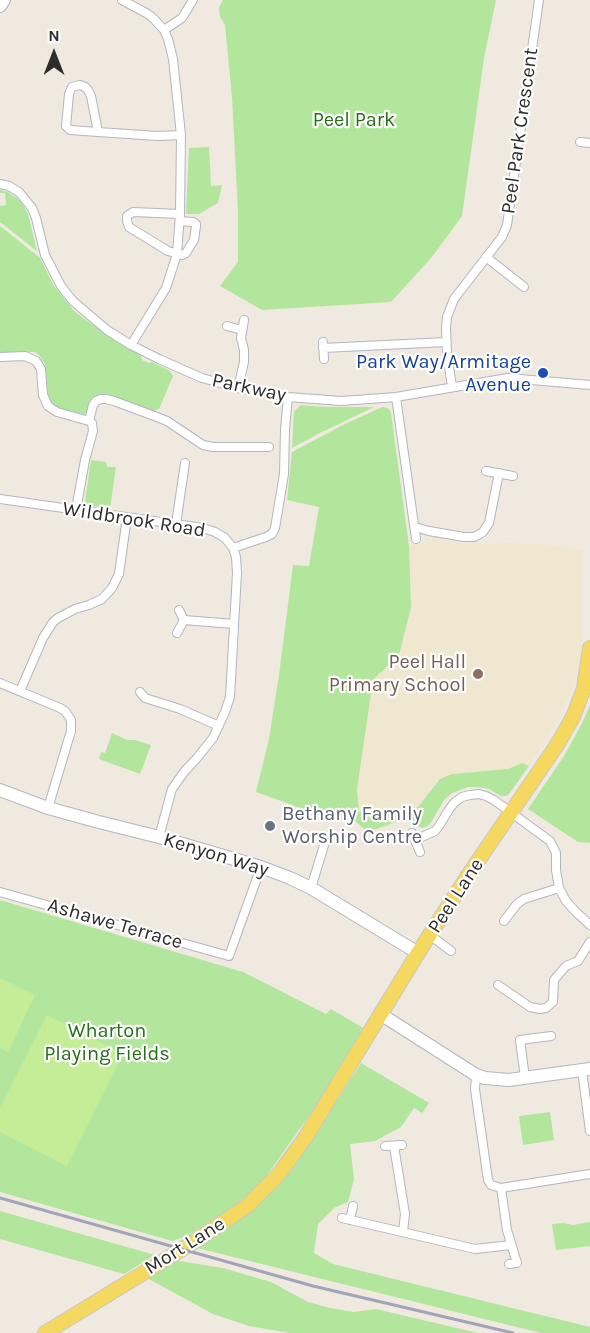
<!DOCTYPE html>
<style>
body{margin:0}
#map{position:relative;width:590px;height:1333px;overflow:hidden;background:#efe9e0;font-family:Karla,sans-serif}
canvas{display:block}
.north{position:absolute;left:24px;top:24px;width:60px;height:60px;-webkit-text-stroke:4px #fff;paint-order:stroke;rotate:0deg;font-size:16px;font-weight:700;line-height:24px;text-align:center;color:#2d2d2d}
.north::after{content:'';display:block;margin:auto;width:21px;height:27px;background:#2d2d2d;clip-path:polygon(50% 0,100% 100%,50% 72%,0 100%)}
</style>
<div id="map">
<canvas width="590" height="1333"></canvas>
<div class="north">N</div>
</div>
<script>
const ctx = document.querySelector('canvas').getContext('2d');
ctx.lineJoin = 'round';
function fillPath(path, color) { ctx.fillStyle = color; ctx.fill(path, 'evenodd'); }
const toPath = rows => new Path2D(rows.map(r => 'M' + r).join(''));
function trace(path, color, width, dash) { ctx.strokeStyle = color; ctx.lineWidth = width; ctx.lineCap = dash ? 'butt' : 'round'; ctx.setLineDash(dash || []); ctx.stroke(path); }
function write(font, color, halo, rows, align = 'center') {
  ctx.font = font + ' Karla,sans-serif'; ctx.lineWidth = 4.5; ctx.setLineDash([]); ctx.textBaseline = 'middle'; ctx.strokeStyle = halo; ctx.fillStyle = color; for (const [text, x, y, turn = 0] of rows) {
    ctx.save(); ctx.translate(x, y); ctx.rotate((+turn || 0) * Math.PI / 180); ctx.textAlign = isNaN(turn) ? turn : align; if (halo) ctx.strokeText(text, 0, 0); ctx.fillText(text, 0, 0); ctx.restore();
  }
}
const education = toPath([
 [428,537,462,544,512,543,542,544,583,550,581,653,578,669,575,682,558,719,529,766,522,763,508,769,466,772,440,779,418,807,408,811,359,813,357,789,373,680,399,655,411,607,409,546,424,543,425,539]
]);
const green = toPath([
 [223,0,496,0,484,58,462,216,432,257,391,302,262,310,220,286,238,262,238,212,232,97,225,25,220,17,219,7],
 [209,147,211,186,222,185,218,203,199,214,186,214,189,148],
 [0,190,8,192,17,198,23,205,28,214,37,251,0,222,0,206,6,205,5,193,0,193],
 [0,226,40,258,54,286,74,311,115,341,141,356,142,360,149,363,152,362,170,371,173,376,159,409,153,411,102,394,97,395,90,401,87,412,84,414,58,408,50,401,48,395,45,364,39,355,35,352,29,352,0,353],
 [300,405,324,407,374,407,320,433,292,448,294,411,299,407],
 [384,407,389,409,391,413,409,546,411,607,399,655,373,680,357,789,359,812,408,811,418,807,440,779,452,774,508,769,522,763,529,766,509,794,506,796,501,796,489,789,478,787,468,787,452,793,444,800,432,821,428,826,422,828,408,822,396,822,368,832,351,818,331,819,256,792,269,739,279,675,293,565,309,566,319,507,287,500,292,452,343,425,380,408],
 [91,460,106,462,107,467,116,467,110,509,87,505,85,501],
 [590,705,590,843,578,842,528,809,564,756,582,723],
 [112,733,127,740,135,740,151,745,140,774,99,759,101,752,105,753],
 [0,900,243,972,326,1014,331,1009,365,1029,319,1102,260,1185,232,1207,187,1236,172,1241,0,1192],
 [361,1063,429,1103,422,1113,414,1108,401,1127,375,1141,350,1144,354,1179,348,1202,334,1208,318,1224,314,1253,333,1264,590,1327,590,1333,541,1333,197,1248,244,1215,278,1187,303,1154],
 [550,1112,554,1140,523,1145,519,1116],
 [0,1211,155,1255,124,1274,0,1239],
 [590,1222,590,1246,556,1250,552,1224,563,1223,573,1225],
 [173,1260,223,1268,271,1282,308,1302,330,1308,354,1312,376,1309,478,1333,290,1333,249,1326,213,1314,147,1278]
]);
const pitch = toPath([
 [0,978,35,995,8,1052,0,1048],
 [47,1015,123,1054,67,1166,0,1132,0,1108]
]);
const street = toPath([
 [122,0,148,14,154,19,164,30,168,39,173,59,181,135,180,214,177,254,166,288,131,345],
 [164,30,182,18,193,0],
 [98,132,91,96,88,90,85,87,80,85,72,87,69,94,66,126,70,130,98,132,158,136,181,135],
 [580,142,590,143],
 [0,184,9,186,19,192,32,208,36,218,45,255,61,286,73,301,107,330,131,345,159,359,202,378,238,388,288,397,341,401,396,397,508,378,590,385],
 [180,221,193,222,196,224,196,226,194,240,186,253,182,255,168,251,129,227,127,221,127,216,133,212,180,214],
 [486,257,524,287],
 [227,326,242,330],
 [323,342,324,359],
 [323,348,446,342],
 [0,357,25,356,36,361,41,369,43,395,48,406,57,412,89,421],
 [452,387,447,353,446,328,447,317,454,299,502,237,507,225,539,0],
 [238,388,244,362,244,350,241,338,244,320],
 [396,397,416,539],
 [486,471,513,476],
 [0,499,203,528,215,532,225,538,233,548,236,557,237,573,230,697,225,712,213,738,197,758,184,772,172,789,159,837],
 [76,510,85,460,93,431,92,423,89,421,93,405,96,401,101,399,106,399,114,401,157,417,167,421,203,445,213,447,269,447],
 [176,524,185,463],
 [415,527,429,531,464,537,474,537,478,535,483,532,489,523,499,473],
 [233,548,266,537,272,534,275,528,284,474,285,429,288,397],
 [184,620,234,624],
 [177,633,184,620,179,610],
 [0,683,60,708,65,711,71,720,71,731,48,808],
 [20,691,43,638,53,622,58,618,75,609,89,605,102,599,112,588,119,574,127,517],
 [140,692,145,698,180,709,219,726],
 [412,833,420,852],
 [415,840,435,831,439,826,450,808,455,802,462,797,470,795,479,794,486,796,494,800,550,841,556,853,556,870,559,888,566,901,576,912,590,925],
 [311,888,325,842],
 [0,892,229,956,261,867],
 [504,921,517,904,524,899,559,888],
 [430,935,451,951],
 [498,985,530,1007,540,1009,546,1008,553,1002,554,980,566,966,578,961,590,942],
 [582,1070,590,1131],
 [476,1075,475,1089,488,1180,491,1185,501,1188,507,1230,517,1263,509,1264],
 [525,1078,520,1040,551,1036],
 [385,1146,402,1145],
 [394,1146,405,1214,403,1232],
 [501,1188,590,1174],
 [342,1218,475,1249,511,1245],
 [350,1220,353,1206]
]);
const secondary = toPath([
 [0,6,4,0],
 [0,790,48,808,99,822,159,837,261,867,290,878,311,888,418,953],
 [382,1015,476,1075,485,1078,509,1080,590,1069]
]);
const primary = toPath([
 [45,1333,189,1245,247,1206,279,1174,305,1138,418,953,467,877,557,745,573,717,584,688,590,648]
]);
const rail = toPath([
 [0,1198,313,1286,513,1333]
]);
const markers = [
 [543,373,6,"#1a4fb4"],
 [478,674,6,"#8d6e63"],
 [270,826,6,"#6b7280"]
];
const parkNames = [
 ["Peel Park",354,120],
 ["Wharton",107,1031],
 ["Playing Fields",107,1054]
];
const streetNames = [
 ["Peel Park Crescent",520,131,-82],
 ["Parkway",249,388,12],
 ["Wildbrook Road",134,520,9],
 ["Kenyon Way",216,855,17],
 ["Peel Lane",456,896,-57],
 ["Ashawe Terrace",115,924,16],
 ["Mort Lane",185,1246,-32]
];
const transitNames = [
 ["Park Way/Armitage",531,362],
 ["Avenue",531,385]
];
const educationNames = [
 ["Peel Hall",466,662],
 ["Primary School",466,685]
];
const worshipNames = [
 ["Bethany Family",282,814],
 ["Worship Centre",282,837]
];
fillPath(education, '#f0e7d0');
fillPath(green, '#b2e69c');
fillPath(pitch, '#c5ed98');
trace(street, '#b3b5c1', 10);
trace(secondary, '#b3b5c1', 14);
trace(primary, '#c8c8c8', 16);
trace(street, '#fff', 8);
trace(secondary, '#fff', 12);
trace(primary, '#f4d860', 14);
trace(rail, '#a2a4b8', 3);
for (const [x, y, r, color] of markers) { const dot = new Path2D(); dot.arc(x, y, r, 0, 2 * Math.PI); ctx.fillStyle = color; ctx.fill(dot); trace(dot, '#fff', 2); }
write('20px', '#276e1a', '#fff', parkNames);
write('20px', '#2d2d2d', '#fff', streetNames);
write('20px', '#164399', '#fff', transitNames, 'right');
write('20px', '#785e54', '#fff', educationNames, 'right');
write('20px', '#5b616d', '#fff', worshipNames, 'left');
</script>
